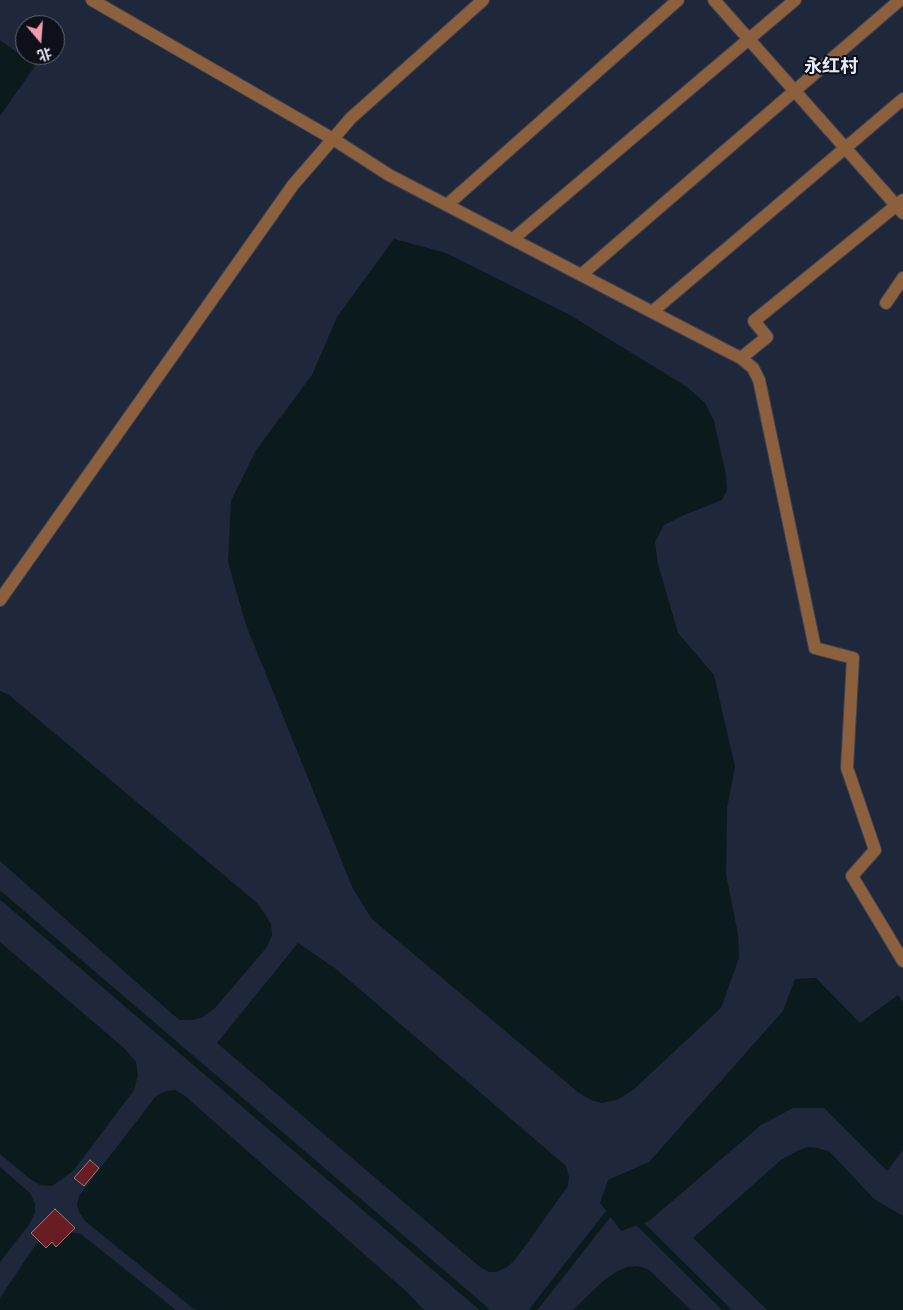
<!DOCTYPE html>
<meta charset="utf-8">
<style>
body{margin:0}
#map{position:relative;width:903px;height:1310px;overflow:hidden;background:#1f273b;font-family:"Fira Sans","Noto Sans SC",sans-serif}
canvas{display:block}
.north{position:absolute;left:15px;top:15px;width:50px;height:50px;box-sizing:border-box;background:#0d1019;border:1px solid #636872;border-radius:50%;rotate:162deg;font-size:14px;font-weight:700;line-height:20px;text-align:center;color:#e5ebf8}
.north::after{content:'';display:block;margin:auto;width:18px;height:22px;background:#f29aaf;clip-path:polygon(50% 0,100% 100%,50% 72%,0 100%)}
</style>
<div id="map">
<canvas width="903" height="1310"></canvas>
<div class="north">北</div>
</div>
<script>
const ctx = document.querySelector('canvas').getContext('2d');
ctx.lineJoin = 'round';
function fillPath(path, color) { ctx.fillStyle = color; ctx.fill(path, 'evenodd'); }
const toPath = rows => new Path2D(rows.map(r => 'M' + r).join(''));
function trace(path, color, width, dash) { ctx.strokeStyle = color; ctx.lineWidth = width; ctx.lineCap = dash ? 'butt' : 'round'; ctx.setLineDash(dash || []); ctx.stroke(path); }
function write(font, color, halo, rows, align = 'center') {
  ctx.font = font + ' "Fira Sans","Noto Sans SC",sans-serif'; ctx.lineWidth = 4; ctx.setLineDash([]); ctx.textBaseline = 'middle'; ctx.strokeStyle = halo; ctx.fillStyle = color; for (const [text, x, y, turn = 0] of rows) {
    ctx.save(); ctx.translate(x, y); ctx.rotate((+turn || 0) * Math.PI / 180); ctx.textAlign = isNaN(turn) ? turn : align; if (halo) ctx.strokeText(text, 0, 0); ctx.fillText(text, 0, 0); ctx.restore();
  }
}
const water = toPath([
 [0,40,35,66,0,116],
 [394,239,446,253,570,315,687,387,705,403,714,421,726,475,727,490,722,500,684,515,664,525,655,542,658,564,678,633,714,675,735,767,727,808,726,874,738,934,739,958,721,1008,633,1090,617,1100,602,1103,591,1100,579,1093,372,919,353,889,246,625,228,562,231,501,256,450,312,375,337,317],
 [0,691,9,695,256,902,265,914,271,924,272,935,267,947,215,1008,203,1017,193,1020,180,1020,171,1013,0,861],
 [0,942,125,1049,136,1062,138,1075,134,1090,73,1171,52,1186,40,1185,29,1178,0,1154],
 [298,943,336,969,566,1166,569,1177,568,1186,515,1260,506,1268,496,1272,489,1272,480,1267,217,1043],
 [816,978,860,1023,898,995,903,1002,903,1150,887,1171,824,1108,793,1108,761,1125,649,1221,621,1231,600,1203,608,1180,649,1162,783,1011,795,979],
 [175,1090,184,1095,408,1293,424,1310,195,1310,85,1221,79,1212,77,1205,79,1196,156,1096,166,1091],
 [807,1147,818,1148,830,1152,874,1199,903,1216,903,1310,767,1310,693,1238,781,1160,795,1152],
 [0,1167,30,1193,35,1203,35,1213,28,1226,0,1262],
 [63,1231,81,1234,176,1310,0,1310,0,1298,36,1244,48,1236],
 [637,1266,648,1269,691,1310,573,1310,603,1281,616,1272,627,1267]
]);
const stream = toPath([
 [0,895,485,1310],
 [635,1219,727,1310],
 [533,1310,613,1208]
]);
const building = toPath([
 [90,1160,99,1168,84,1186,74,1178,90,1160],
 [55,1209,75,1228,56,1247,52,1242,46,1248,31,1233,55,1209]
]);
const minor = toPath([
 [92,0,333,139,389,175,729,352,741,358,753,368,759,380,762,394,815,648,853,658,847,768,875,850,852,876,903,961],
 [714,0,903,213],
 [447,205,678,0],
 [513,239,795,0],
 [581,275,900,0],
 [886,303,903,278],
 [652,312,903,99],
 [741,358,767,337,754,321,903,200]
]);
const tertiary = toPath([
 [0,600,293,185,351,118,483,0]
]);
const quarterNames = [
 ["永红村",831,67]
];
fillPath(water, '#0b1a1c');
trace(stream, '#0b1a1c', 7);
fillPath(building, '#691d22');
trace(building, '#977877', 1);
trace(minor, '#3b4255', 14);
trace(tertiary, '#3b4255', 14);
trace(minor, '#8c5f3d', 12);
trace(tertiary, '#8c5f3d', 12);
write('bold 18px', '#e5ebf8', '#0d1019', quarterNames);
</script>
